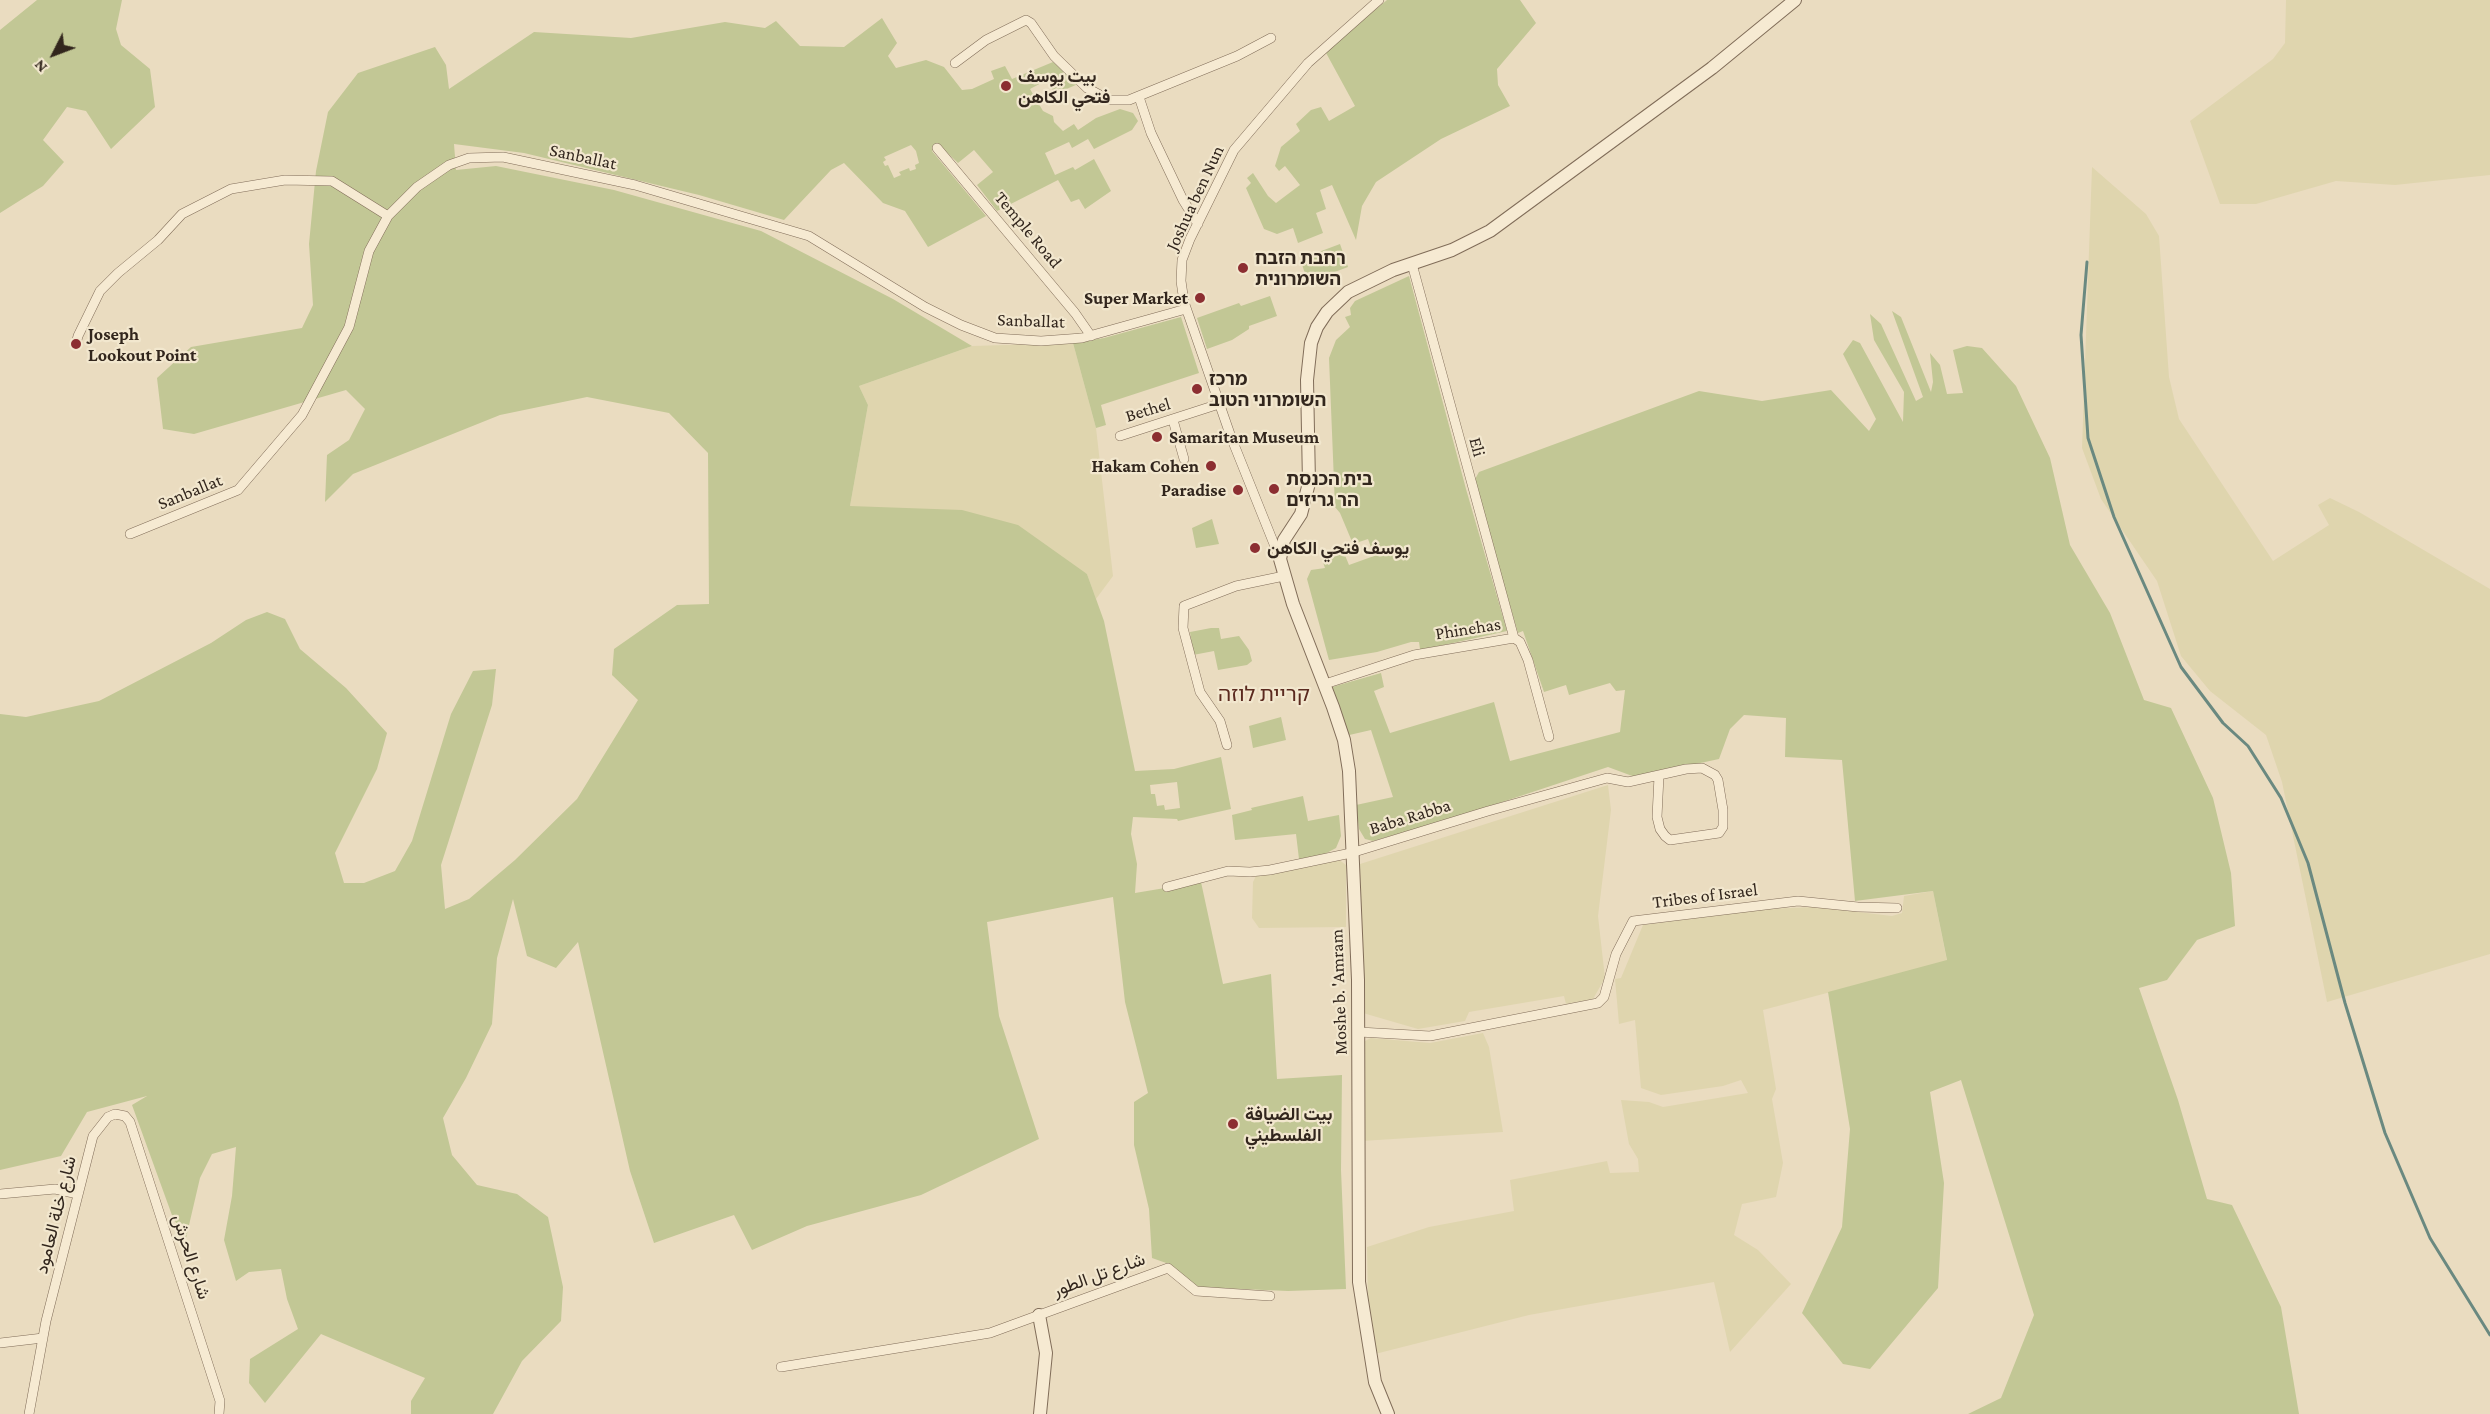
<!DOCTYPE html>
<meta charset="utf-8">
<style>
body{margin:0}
#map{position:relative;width:2490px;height:1414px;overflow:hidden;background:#eadcc0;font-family:"Crimson Pro",serif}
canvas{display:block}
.north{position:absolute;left:24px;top:24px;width:60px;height:60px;-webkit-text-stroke:4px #f2e7ce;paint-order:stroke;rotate:228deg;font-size:16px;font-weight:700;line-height:24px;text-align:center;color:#32261d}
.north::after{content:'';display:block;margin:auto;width:21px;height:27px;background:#32261d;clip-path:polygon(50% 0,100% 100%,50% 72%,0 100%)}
</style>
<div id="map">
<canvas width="2490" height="1414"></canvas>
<div class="north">N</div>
</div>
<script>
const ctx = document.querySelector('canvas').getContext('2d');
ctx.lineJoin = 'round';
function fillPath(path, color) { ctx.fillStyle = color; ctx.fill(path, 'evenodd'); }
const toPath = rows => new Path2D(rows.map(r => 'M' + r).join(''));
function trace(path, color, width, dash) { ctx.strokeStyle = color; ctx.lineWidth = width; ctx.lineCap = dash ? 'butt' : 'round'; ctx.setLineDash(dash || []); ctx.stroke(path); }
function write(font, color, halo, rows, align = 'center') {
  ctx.font = font + ' "Crimson Pro",Vazirmatn,"Noto Sans Hebrew",serif'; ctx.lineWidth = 4.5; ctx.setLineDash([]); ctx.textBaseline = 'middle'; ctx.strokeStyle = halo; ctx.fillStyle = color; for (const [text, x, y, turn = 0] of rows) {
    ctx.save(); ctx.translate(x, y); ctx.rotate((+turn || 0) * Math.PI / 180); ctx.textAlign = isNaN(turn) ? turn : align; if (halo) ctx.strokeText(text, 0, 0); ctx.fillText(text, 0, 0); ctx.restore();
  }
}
const farmland = toPath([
 [2286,0,2490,0,2490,175,2395,185,2336,181,2256,204,2220,204,2190,121,2273,59,2285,43],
 [2092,167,2146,214,2159,236,2169,377,2179,419,2273,561,2329,525,2318,505,2330,498,2359,512,2490,589,2490,954,2327,1002,2282,782,2266,735,2210,691,2181,656,2157,581,2101,499,2082,448],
 [1073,343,1096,428,1113,576,1096,599,1087,574,850,506,868,405,859,386,972,346],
 [1608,785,1611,810,1598,916,1605,978,1593,999,1566,1004,1564,996,1469,1012,1465,1021,1418,1029,1363,1013,1360,864],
 [1338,859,1346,865,1346,927,1259,928,1252,918,1253,882,1256,876,1316,865],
 [1933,891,1947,961,1763,1010,1776,1089,1772,1099,1783,1163,1776,1197,1742,1204,1734,1235,1758,1250,1791,1284,1730,1352,1714,1282,1529,1315,1375,1354,1368,1301,1367,1247,1429,1227,1514,1211,1510,1180,1607,1161,1610,1173,1639,1172,1638,1159,1629,1144,1621,1100,1649,1102,1663,1107,1748,1093,1741,1080,1723,1086,1661,1095,1641,1088,1635,1020,1619,1024,1615,979,1621,978,1643,925,1765,909,1815,907,1892,916,1902,913,1904,896],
 [1483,1033,1489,1047,1503,1132,1362,1141,1363,1042,1371,1038,1430,1043]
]);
const green = toPath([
 [37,0,122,0,116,29,121,45,150,69,155,107,111,149,86,111,67,107,43,140,64,162,43,186,0,213,0,30],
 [1387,0,1520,0,1536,23,1497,69,1498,85,1510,106,1441,139,1376,182,1362,206,1356,240,1332,185,1320,190,1326,209,1316,213,1323,233,1298,243,1293,228,1277,234,1264,229,1246,188,1251,183,1247,178,1253,173,1268,196,1276,203,1300,185,1285,166,1279,171,1275,166,1281,147,1300,131,1296,124,1311,110,1321,107,1329,121,1355,106,1325,51],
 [882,18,897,43,888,56,896,68,926,60,944,67,962,90,972,89,994,79,991,71,1005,66,1012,79,1053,62,1078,84,1055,94,1047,80,1030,89,1043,111,1053,116,1054,122,1063,131,1074,124,1078,130,1096,118,1120,109,1133,113,1138,121,1132,130,1094,149,1088,139,1072,148,1069,142,1045,153,1055,175,1073,167,1075,170,1094,159,1111,191,1085,209,1079,199,1071,202,1058,180,997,211,977,185,993,172,974,150,958,163,938,144,932,151,986,216,928,247,905,211,883,203,844,163,831,170,784,220,699,195,524,153,454,144,456,170,496,166,614,190,761,231,893,299,972,346,859,386,868,405,850,506,962,510,1018,525,1087,574,1104,621,1135,771,1174,769,1221,757,1231,809,1178,821,1177,819,1133,817,1131,834,1137,864,1135,893,1201,882,1223,984,1271,974,1277,1079,1342,1075,1341,1170,1346,1289,1288,1291,1196,1287,1169,1264,1152,1258,1149,1209,1134,1145,1134,1102,1148,1093,1125,1002,1113,897,987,922,999,1016,1039,1139,921,1195,807,1226,752,1250,734,1215,654,1243,630,1171,578,942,556,968,527,956,513,899,497,958,492,1024,466,1078,443,1118,452,1155,477,1185,517,1194,548,1217,563,1287,561,1321,522,1361,493,1414,411,1414,411,1401,425,1378,321,1334,265,1403,249,1383,250,1359,298,1329,287,1299,281,1269,249,1272,236,1281,224,1240,232,1196,236,1147,212,1154,200,1178,186,1238,173,1218,132,1105,147,1096,87,1112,61,1156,0,1170,0,714,26,717,99,701,211,643,246,620,267,612,285,619,300,649,346,688,387,733,377,769,335,853,344,883,364,883,395,871,412,841,451,714,473,671,496,669,492,705,441,865,445,909,469,899,515,860,577,799,638,700,612,675,614,649,677,605,709,604,708,453,669,413,587,397,500,415,353,474,325,502,327,455,349,440,365,409,346,390,194,434,163,429,157,378,191,347,302,328,313,305,309,244,316,171,328,112,358,73,435,47,446,65,449,89,534,32,631,38,725,22,765,28,776,21,800,46,844,47],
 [911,145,916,151,919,163,915,165,916,169,910,171,909,168,899,172,901,175,894,178,888,165,885,166,883,162,886,160,884,157],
 [1177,782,1180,808,1165,810,1164,805,1157,806,1155,794,1151,794,1150,785],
 [1340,244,1348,267,1308,282,1300,259],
 [1409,276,1466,489,1507,631,1426,649,1420,649,1419,642,1411,642,1377,652,1329,660,1307,579,1311,570,1325,568,1320,554,1342,548,1349,565,1374,556,1368,539,1353,544,1340,513,1335,507,1329,358,1336,340,1350,327,1345,317,1351,315,1350,308,1355,301],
 [1270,296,1277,316,1249,326,1249,329,1232,340,1207,349,1197,318,1239,303,1241,306],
 [1892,311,1901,317,1931,392,1933,382,1930,353,1940,365,1947,394,1963,393,1953,350,1967,346,1982,348,2016,386,2050,458,2070,545,2110,613,2144,700,2171,708,2213,798,2231,873,2235,926,2197,940,2167,980,2139,988,2178,1100,2207,1199,2232,1205,2281,1307,2299,1414,1968,1414,2001,1398,2034,1315,1961,1080,1930,1092,1944,1183,1938,1288,1870,1369,1843,1364,1802,1313,1842,1227,1850,1129,1828,992,1947,960,1933,891,1855,901,1842,760,1785,757,1786,718,1744,715,1730,729,1719,759,1635,777,1608,767,1451,819,1373,841,1365,839,1359,829,1356,805,1393,797,1371,730,1345,736,1332,687,1381,673,1384,687,1374,691,1390,733,1494,702,1510,761,1620,732,1625,690,1616,691,1610,683,1569,695,1566,685,1544,692,1523,631,1518,633,1492,545,1474,481,1479,472,1699,391,1762,401,1831,390,1869,431,1876,419,1843,354,1853,340,1860,343,1903,422,1904,392,1874,340,1870,314,1881,324,1916,401,1923,397],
 [1181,317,1199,373,1101,405,1106,425,1096,428,1073,343,1104,338],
 [1212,519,1219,544,1196,548,1192,528],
 [1211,628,1219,628,1221,639,1239,636,1249,650,1252,661,1247,665,1218,670,1214,651,1193,655,1190,632],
 [1281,717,1286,740,1253,748,1249,726],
 [1303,796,1308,821,1339,815,1341,836,1336,848,1321,856,1299,859,1296,834,1235,840,1232,815,1252,810,1251,808]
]);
const stream = toPath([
 [2087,262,2081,335,2088,438,2114,517,2181,667,2223,723,2248,746,2281,798,2308,863,2345,1003,2385,1133,2430,1238,2490,1335]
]);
const minor = toPath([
 [955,63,986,40,1026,20,1031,23,1054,56,1087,88,1109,100,1129,100,1237,56,1271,38],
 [1139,97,1151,133,1183,200,1198,224],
 [937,148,1075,313,1091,336],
 [1412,264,1514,638],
 [76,344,78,336,100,291,118,273,158,240,182,214,231,189,285,180,332,181,388,216],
 [1173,420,1184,459],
 [1120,436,1219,404],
 [130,534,238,490,302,415,349,327,369,251,388,216,417,187,449,165,469,158,503,157,635,185,809,236,925,307,961,325,995,338,1041,341,1082,338,1186,309],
 [1280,559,1231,437,1184,302,1181,281,1182,260,1190,239,1234,150,1308,63,1379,0],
 [1325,684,1414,655,1514,638,1520,642,1528,660,1549,737],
 [1227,745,1220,721,1200,692,1183,628,1184,606,1236,586,1284,576],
 [1167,887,1228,871,1250,872,1270,870,1351,853,1488,811,1607,778,1628,782,1686,769,1702,768,1715,775,1718,780,1723,810,1723,827,1719,833,1670,840,1665,836,1660,829,1657,817,1659,776],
 [1359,1032,1430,1036,1598,1003,1604,997,1616,954,1633,921,1798,901,1858,907,1897,908],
 [0,1194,55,1189,78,1194],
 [0,1343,43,1338],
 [781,1367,990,1333,1168,1268,1196,1291,1270,1296],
 [29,1414,46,1321,93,1136,108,1117,115,1114,125,1116,130,1122,220,1401,219,1414]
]);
const tertiary = toPath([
 [1039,1315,1046,1353,1040,1414],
 [1388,1414,1375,1382,1359,1282,1358,980,1349,771,1344,740,1333,707,1293,604,1280,559,1284,540,1301,514,1309,483,1307,380,1311,343,1317,327,1327,312,1348,292,1393,270,1452,250,1490,231,1712,68,1795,0]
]);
const markers = [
 [1006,86,6,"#8c2e31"],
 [1243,268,6,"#8c2e31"],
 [1200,298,6,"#8c2e31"],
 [76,344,6,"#8c2e31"],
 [1197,389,6,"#8c2e31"],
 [1157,437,6,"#8c2e31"],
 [1211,466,6,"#8c2e31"],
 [1274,489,6,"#8c2e31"],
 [1238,490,6,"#8c2e31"],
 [1255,548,6,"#8c2e31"],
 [1233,1124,6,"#8c2e31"]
];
const poiNames = [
 ["بيت يوسف",1018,76],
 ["فتحي الكاهن",1018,97],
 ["רחבת הזבח",1255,258],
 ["השומרונית",1255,279],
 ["Super Market",1188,298,"right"],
 ["Joseph",88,334],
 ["Lookout Point",88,355],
 ["מרכז",1209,379],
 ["השומרוני הטוב",1209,400],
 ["Samaritan Museum",1169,437],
 ["Hakam Cohen",1199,466,"right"],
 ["בית הכנסת",1286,479],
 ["הר גריזים",1286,500],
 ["Paradise",1226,490,"right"],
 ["يوسف فتحي الكاهن",1267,548],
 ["بيت الضيافة",1245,1114],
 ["الفلسطيني",1245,1135]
];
const streetNames = [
 ["Sanballat",583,157,12],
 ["Joshua ben Nun",1195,198,-65],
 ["Temple Road",1028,230,50],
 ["Sanballat",1031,321,2],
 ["Bethel",1148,410,-17],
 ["Eli",1477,447,75],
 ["Sanballat",190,492,-22],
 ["Phinehas",1468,629,-9],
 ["Baba Rabba",1410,817,-17],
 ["Tribes of Israel",1705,896,-7],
 ["Moshe b. 'Amram",1339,992,-92],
 ["شارع خلة العامود",56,1215,-76],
 ["شارع الحرش",191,1257,72],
 ["شارع تل الطور",1099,1275,-20]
];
const quarterNames = [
 ["קריית לוזה",1264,695]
];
fillPath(farmland, '#dfd5ae');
fillPath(green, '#c2c795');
trace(stream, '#6a8980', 3);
trace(minor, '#816d59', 10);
trace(tertiary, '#816d59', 14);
trace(minor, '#f6ead2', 9);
trace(tertiary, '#f6ead2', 12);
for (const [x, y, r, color] of markers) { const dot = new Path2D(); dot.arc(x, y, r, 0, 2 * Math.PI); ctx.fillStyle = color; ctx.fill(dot); trace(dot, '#f2e7ce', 2); }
write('bold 18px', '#32261d', '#f2e7ce', poiNames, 'left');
write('18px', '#32261d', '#f2e7ce', streetNames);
write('21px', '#5b2a1f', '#f2e7ce', quarterNames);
</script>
